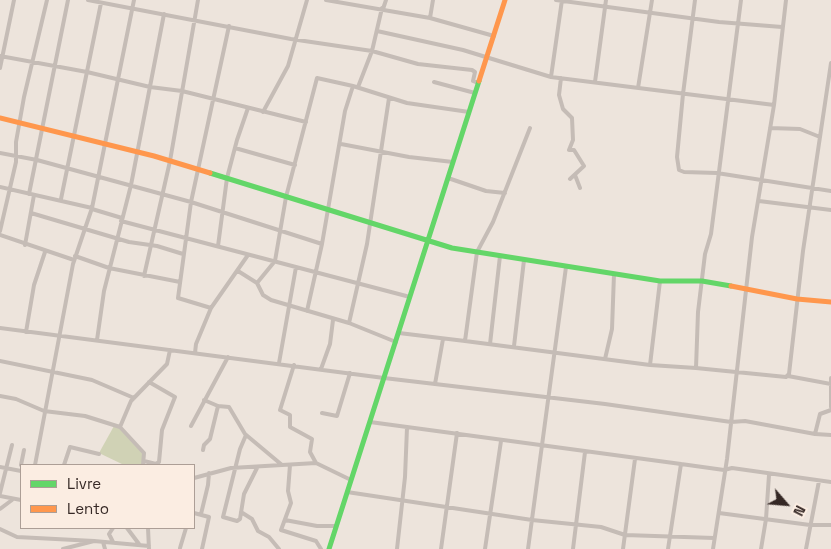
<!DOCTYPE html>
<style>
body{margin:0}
#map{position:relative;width:831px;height:549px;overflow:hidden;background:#ede4dc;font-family:"Space Grotesk",sans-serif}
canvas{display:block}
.legend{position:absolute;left:20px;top:464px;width:175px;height:65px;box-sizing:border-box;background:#fbede2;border:1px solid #ac9e96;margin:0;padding:6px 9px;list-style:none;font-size:15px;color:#352825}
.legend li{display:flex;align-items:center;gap:10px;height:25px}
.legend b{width:25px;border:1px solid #ac9e96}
.north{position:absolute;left:761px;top:479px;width:50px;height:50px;-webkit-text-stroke:4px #fbede2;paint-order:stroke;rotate:117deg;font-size:14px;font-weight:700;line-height:20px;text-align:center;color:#352825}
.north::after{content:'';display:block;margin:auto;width:18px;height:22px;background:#352825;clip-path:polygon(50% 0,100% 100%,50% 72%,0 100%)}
</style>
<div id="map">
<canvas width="831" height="549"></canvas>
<ul class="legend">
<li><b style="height:6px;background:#63d668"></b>Livre</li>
<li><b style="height:6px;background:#ff974d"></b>Lento</li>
</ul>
<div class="north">N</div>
</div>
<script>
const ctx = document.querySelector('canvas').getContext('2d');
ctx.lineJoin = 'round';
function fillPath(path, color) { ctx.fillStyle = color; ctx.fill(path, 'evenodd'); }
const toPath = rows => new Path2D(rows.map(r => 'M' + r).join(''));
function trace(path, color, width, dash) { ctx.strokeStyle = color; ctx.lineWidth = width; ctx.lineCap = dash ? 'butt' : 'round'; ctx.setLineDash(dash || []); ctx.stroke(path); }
const green = toPath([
 [114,426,120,428,144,453,142,465,124,465,99,453]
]);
const street = toPath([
 [88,0,291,39,372,51,418,64,472,70,475,72,473,81,478,83],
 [326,0,430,18,494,36],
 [556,0,719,22,782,27],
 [695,0,683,94,677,157,679,170,684,172,717,173,831,191],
 [741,0,711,234,705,254,698,312,696,368,786,377,789,374,803,251,831,63],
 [383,9,386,0],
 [430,18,433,0],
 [377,31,463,50,551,77,774,105],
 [0,56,87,72,150,87,182,91,306,122],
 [0,68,14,0],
 [551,77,562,0],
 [561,78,559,95,563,109,572,118,573,140,569,150,574,150,584,166,570,179],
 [434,82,475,93],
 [595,82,606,0],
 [358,87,372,51,382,8],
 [638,88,652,0],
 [263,112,288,66,307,0],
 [770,128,800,129,820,137],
 [341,144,409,157,453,162],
 [235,148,295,165],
 [0,153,37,160,191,202,322,244],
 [575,175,580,188],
 [448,178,486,191,505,193],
 [0,187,92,208],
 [29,194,68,0],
 [61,199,101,3],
 [759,201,831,210],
 [92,209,122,218],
 [31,213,129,242,157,246,183,254],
 [121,221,410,297],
 [0,231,16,162,16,142,24,97,47,0],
 [0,235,74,260],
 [25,245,34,195],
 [218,246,227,178,237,140,248,108],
 [75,256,109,268,180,282],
 [238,271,257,283,263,295,271,300,349,323,396,342],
 [144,276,170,161,198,0],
 [257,283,275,261,286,197,317,78,353,86,407,103,469,112],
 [211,308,178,298,191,202,229,26],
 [307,311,322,244,345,111,353,86],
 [349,323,367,244,389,98],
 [0,328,384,378,605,404,731,422,745,421,815,434,831,435],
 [26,332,34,285,45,252],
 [399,333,465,341,477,252,493,222,530,128],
 [97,340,104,291,131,185,164,14],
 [465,341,650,365,696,368],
 [490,344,500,256],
 [514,346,524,260],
 [195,353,196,344,211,308,248,255],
 [605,359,612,329,614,274],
 [0,361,92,380,134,398],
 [279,363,296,267],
 [294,365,280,410,290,415,290,427,312,439,310,452,316,463],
 [650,365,660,281],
 [321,369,330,344,333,320],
 [788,376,831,384],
 [831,378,831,407],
 [435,384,443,339],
 [0,396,16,399,44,411,85,416,120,427,144,453,143,465],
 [204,400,218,406,229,407,245,434,282,465],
 [322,413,337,416,350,373],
 [370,422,681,464,724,470,732,468,831,482],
 [191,426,228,357],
 [120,427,131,401,167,364,170,350],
 [815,434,820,414,831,410],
 [246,435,240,449,223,517,237,521,240,519,244,494,257,468],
 [203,450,204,445,210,439,218,406],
 [144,461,156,464,159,462,162,430,175,397,149,382],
 [21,465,24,450],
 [35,465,73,264,92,208,134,0],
 [64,465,70,447,99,454],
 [290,465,288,491,291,503,281,530,316,541,321,549],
 [0,467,21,471],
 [194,478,231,468,316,463,351,480],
 [347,492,532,520,601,527,625,535,714,538],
 [0,493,12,445],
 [0,496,21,500],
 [0,509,12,500],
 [241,512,252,519,258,531,269,537,279,549],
 [194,513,209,517,202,549],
 [719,513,810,525,831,525],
 [201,514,208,485,209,473],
 [285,520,317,526,336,526],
 [113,528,109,534,113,542],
 [127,528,139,544],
 [148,528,149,549],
 [0,529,17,537,94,541],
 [103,542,105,549],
 [180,548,186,528],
 [63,549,94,541,149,546],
 [397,549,405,477,407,428],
 [441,549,457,433],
 [485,549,501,441],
 [528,549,566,267],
 [573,549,585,452],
 [623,549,635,459],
 [668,549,681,464],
 [713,549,727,459,752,237,774,105,786,0],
 [761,549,766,519,769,475],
 [806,549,819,481]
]);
const fast = toPath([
 [210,173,452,248,660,281,702,281,731,286],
 [329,549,479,81]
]);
const slow = toPath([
 [479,81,505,0],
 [0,118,154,156,210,173],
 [731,286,797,299,831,302]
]);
fillPath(green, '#d0d2b5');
trace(street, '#c5bcb6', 4);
trace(fast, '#63d668', 5);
trace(slow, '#ff974d', 5);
</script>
